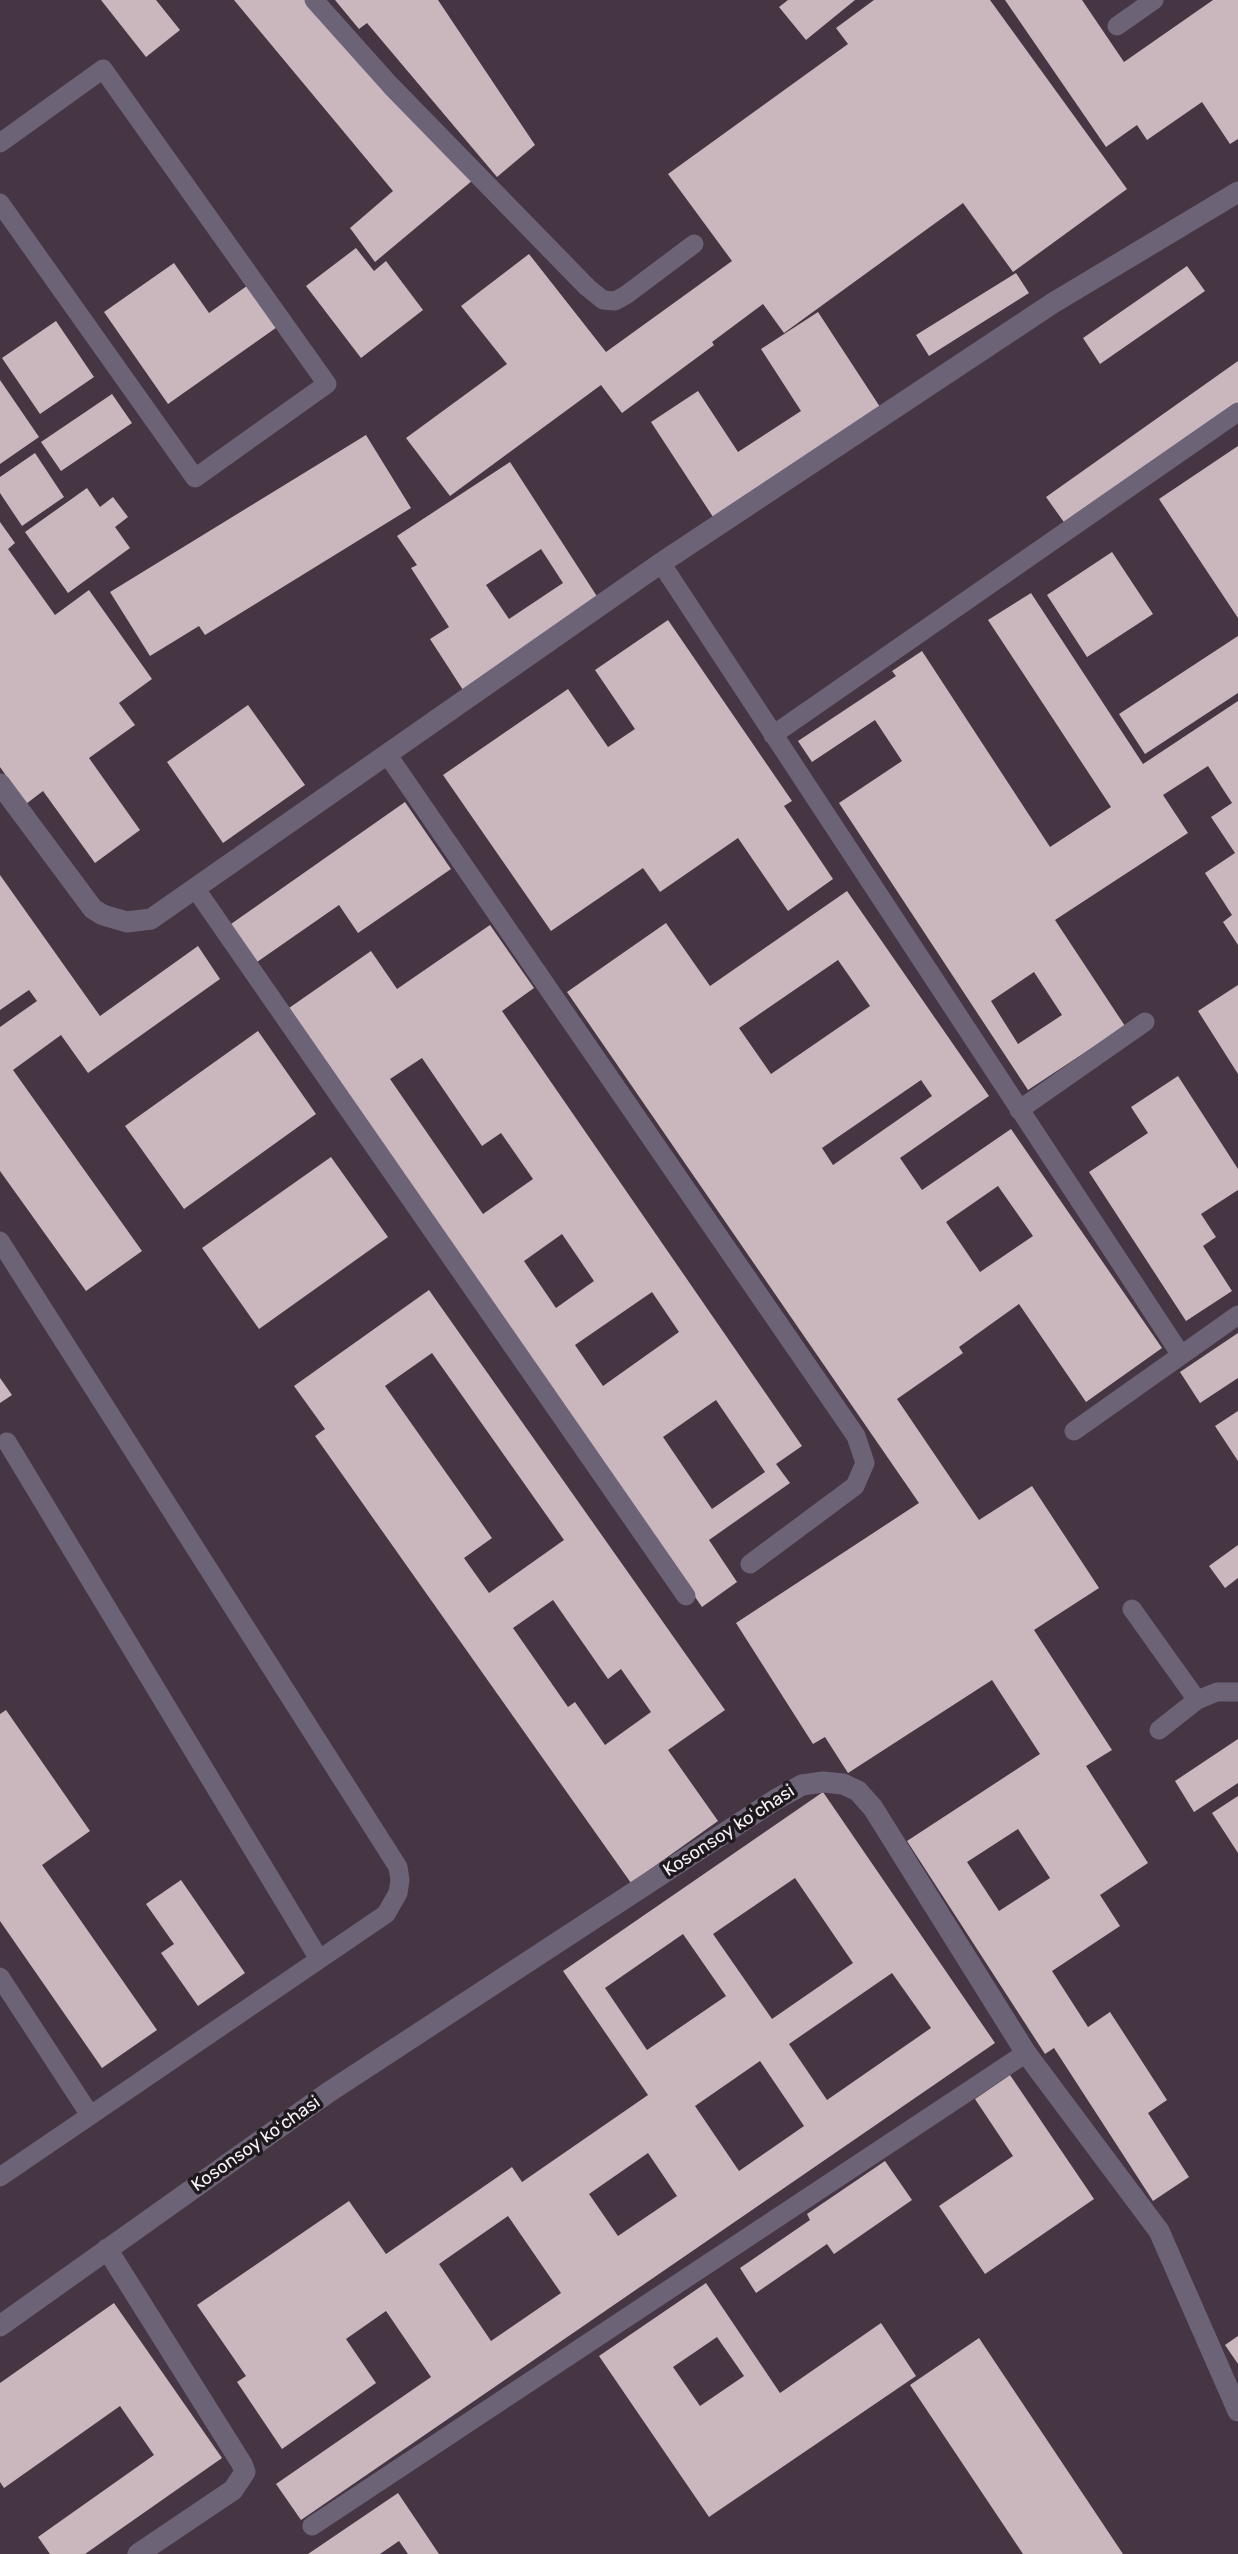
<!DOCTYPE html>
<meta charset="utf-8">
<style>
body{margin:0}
canvas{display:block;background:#392f37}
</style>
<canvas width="1238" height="2554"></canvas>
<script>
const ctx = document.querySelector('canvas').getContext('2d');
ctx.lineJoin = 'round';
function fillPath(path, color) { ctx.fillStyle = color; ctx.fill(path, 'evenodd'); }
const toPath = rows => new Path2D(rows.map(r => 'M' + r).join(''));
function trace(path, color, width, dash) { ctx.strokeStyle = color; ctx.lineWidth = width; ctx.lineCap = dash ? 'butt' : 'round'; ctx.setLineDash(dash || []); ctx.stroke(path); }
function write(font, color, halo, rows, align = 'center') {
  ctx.font = font + ' Rubik,sans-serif'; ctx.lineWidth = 7; ctx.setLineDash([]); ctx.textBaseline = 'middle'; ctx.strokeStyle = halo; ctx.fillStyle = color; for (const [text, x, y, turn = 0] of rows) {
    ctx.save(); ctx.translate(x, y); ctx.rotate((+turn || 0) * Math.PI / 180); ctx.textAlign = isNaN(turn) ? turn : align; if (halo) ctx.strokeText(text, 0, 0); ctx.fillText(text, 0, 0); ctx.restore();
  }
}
const built = toPath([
 [0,0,1238,0,1238,2554,0,2554]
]);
const building = toPath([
 [101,0,156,0,180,30,146,57],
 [234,0,309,0,473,180,375,262,350,228,393,191],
 [335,0,438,0,535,145,497,177,367,23,359,29],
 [788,0,855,0,806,40,779,7],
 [874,0,990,0,1127,189,1013,272,963,203,784,333,763,304,712,342,714,345,622,413,601,385,450,496,406,438,507,364,461,306,529,254,606,352,732,261,668,174,848,44,836,28],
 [1005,0,1082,0,1124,62,1213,0,1238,0,1238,139,1230,144,1202,102,1147,140,1137,125,1106,147],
 [356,248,374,271,386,261,423,310,361,358,306,286],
 [174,263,209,313,251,283,280,325,168,404,104,312],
 [1187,266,1205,291,1100,364,1083,338],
 [1016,273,1029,293,929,356,916,335],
 [818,312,882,410,715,520,651,422,698,391,738,452,801,411,761,349],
 [56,321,94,377,40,414,2,358],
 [1238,361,1238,403,1066,525,1046,497],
 [0,380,39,437,0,464],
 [112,394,132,423,61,471,41,442],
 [366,435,411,508,205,635,199,626,150,656,110,592],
 [1238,446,1238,618,1159,499],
 [35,453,64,497,22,526,0,493,0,477],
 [510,462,600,601,463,690,430,639,449,627,411,568,417,565,397,536],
 [541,549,563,583,509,619,486,585],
 [87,488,100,507,113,497,128,517,115,527,130,548,68,593,25,532],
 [0,522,15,543,8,549,55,615,89,590,152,679,119,703,135,725,89,758,140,830,95,863,43,791,26,804,0,767],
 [1112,552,1153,614,1087,657,1047,595],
 [1031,593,1143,764,1238,701,1238,945,1223,922,1232,915,1205,873,1235,853,1211,817,1232,803,1208,766,1163,795,1188,833,1055,920,1125,1026,1028,1090,839,803,902,761,875,720,812,762,798,741,896,676,892,671,922,651,1050,847,1111,807,988,620],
 [1034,972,1062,1015,1018,1044,991,1001],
 [668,620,792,801,784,806,833,879,788,911,738,838,660,892,643,868,551,931,443,775,568,689,608,747,635,729,595,670],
 [1238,636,1238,693,1145,754,1119,714],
 [248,705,305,785,223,843,167,762],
 [405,802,451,869,358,933,339,905,257,962,231,924],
 [0,875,100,1016,198,946,220,979,88,1073,61,1035,13,1070,142,1251,86,1291,0,1171,0,1027,37,1001,29,990,0,1010],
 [847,891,989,1096,900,1158,922,1190,1011,1129,1162,1348,1086,1402,1019,1304,959,1347,963,1353,897,1399,979,1520,1032,1486,1099,1588,1034,1630,1112,1750,1086,1766,1148,1863,1100,1895,1120,1926,1052,1971,1088,2027,1110,2012,1167,2100,1148,2113,1189,2177,1153,2201,1054,2048,1045,2054,907,1841,1040,1754,992,1680,848,1773,825,1737,813,1744,736,1623,919,1503,567,992,666,923,710,986],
 [838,960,870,1006,771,1074,739,1028],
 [921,1080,932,1096,833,1165,822,1148],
 [998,1186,1033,1236,980,1272,946,1222],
 [1018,1829,1050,1878,999,1911,967,1862],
 [490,925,534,988,502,1011,802,1446,776,1464,790,1483,709,1540,737,1582,702,1607,289,1008,371,951,397,989],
 [422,1058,482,1146,501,1133,533,1179,483,1214,390,1079],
 [562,1234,594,1281,556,1308,524,1261],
 [652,1292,679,1332,603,1386,575,1345],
 [716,1400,765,1472,712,1509,663,1437],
 [1238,985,1238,1074,1198,1011],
 [258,1031,316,1114,184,1209,125,1126],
 [1178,1076,1238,1169,1238,1190,1201,1214,1216,1237,1203,1246,1232,1291,1186,1321,1089,1172,1148,1133,1131,1107],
 [331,1157,388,1237,259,1329,202,1248],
 [429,1290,725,1710,668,1750,718,1821,631,1883,315,1436,325,1429,294,1386],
 [432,1353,564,1540,489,1593,464,1558,492,1538,385,1386],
 [553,1600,608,1679,621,1669,651,1712,605,1745,575,1702,568,1707,513,1628],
 [1238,1333,1238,1378,1200,1403,1180,1372],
 [0,1378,12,1395,0,1403],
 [1238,1411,1238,1461,1215,1426],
 [1238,1545,1238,1578,1225,1588,1209,1566],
 [6,1710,90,1831,42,1865,157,2030,102,2068,0,1921,0,1714],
 [1238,1739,1238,1783,1194,1812,1175,1781],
 [823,1792,995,2043,301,2520,276,2484,431,2377,386,2311,346,2339,376,2383,282,2449,237,2382,246,2376,197,2305,349,2201,386,2254,512,2167,522,2182,648,2095,563,1971],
 [795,1878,853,1963,772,2019,713,1934],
 [683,1934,726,1996,647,2050,605,1988],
 [892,1973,931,2028,827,2100,789,2044],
 [760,2061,804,2126,739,2171,695,2106],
 [648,2153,677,2196,618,2236,589,2194],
 [508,2216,561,2293,491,2341,439,2264],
 [1238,1796,1238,1853,1212,1813],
 [181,1880,245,1973,198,2006,161,1953,174,1944,146,1904],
 [1010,2075,1094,2199,985,2274,939,2206,1013,2156,975,2099],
 [885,2161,912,2200,834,2254,827,2244,756,2293,740,2268,810,2220,807,2214],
 [706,2283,780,2393,881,2323,916,2376,709,2517,599,2356],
 [717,2337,744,2376,700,2406,673,2367],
 [114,2303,222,2458,85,2554,50,2554,38,2537,154,2455,120,2406,4,2488,0,2482,0,2383],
 [1238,2336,1238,2364,1225,2345],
 [979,2338,1123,2554,1023,2554,910,2385],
 [398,2493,439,2554,408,2554,399,2541,380,2554,308,2554]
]);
const lane = toPath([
 [314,0,391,86,587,287,603,300,615,301,626,295,694,244],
 [1117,26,1154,0],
 [0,143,103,69,327,384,195,478,0,203],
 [661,563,1181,1355],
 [773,735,1238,412],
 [387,754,856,1436,865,1463,855,1486,750,1564],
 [195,888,686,1596],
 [1019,1110,1145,1022],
 [0,1241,398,1867,400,1880,398,1893,386,1914,0,2177],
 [1074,1431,1238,1315],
 [7,1442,319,1959],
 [1132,1609,1197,1700],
 [1159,1730,1197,1700,1217,1692,1238,1692],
 [0,1977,90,2115],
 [312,2526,1026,2053]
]);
const street = toPath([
 [0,784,93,909,103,915,127,922,151,919,661,563,1053,303,1238,192],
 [107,2249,242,2464,245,2472,233,2490,138,2554],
 [0,2326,329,2092,775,1800,802,1785,823,1782,843,1784,858,1791,873,1808,1026,2053,1159,2231,1238,2411]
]);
const streetNames = [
 ["Kosonsoy koʻchasi",729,1831,-33],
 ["Kosonsoy koʻchasi",256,2144,-35]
];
fillPath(built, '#463644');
fillPath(building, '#c9b7bd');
trace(lane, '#6d6377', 19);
trace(street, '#6d6377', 21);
write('18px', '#f8f1f7', '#1d191d', streetNames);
</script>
